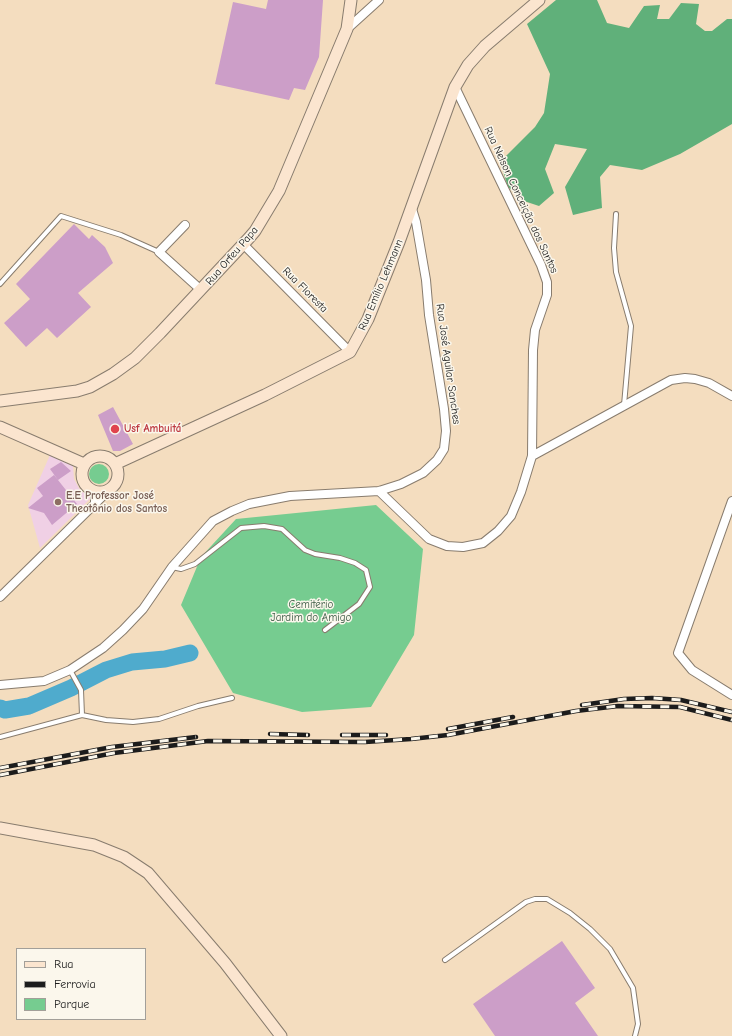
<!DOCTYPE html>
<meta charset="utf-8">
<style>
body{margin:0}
#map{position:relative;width:732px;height:1036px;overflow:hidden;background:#f4ddbf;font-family:"Comic Neue",sans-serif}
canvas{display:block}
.legend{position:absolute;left:16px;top:948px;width:130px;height:72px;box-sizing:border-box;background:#fbf7ec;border:1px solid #a29f99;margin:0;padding:5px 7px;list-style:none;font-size:12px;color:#1c1c1c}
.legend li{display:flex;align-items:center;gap:8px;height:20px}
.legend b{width:20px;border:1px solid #a29f99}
</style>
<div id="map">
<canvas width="732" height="1036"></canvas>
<ul class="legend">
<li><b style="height:5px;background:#fbe5cf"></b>Rua</li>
<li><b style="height:5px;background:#1c1c1c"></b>Ferrovia</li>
<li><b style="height:11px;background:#76cc90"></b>Parque</li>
</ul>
</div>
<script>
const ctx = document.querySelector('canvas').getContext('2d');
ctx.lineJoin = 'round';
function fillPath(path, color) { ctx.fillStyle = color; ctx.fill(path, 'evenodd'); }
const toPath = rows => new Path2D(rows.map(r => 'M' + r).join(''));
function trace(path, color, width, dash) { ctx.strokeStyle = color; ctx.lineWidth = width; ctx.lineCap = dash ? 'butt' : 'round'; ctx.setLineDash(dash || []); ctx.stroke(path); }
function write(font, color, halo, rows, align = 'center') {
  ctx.font = font + ' "Comic Neue",sans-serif'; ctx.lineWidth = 3; ctx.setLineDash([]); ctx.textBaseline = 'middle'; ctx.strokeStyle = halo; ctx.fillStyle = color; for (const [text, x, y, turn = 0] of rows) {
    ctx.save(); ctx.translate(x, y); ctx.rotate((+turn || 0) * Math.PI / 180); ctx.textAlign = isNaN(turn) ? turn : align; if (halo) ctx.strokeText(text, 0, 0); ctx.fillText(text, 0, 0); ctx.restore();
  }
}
const built = toPath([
 [50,455,73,466,74,479,80,490,91,498,40,548,28,505]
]);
const green = toPath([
 '89 474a10 10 0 1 1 20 0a10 10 0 1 1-20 0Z',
 [376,505,423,549,414,635,371,707,302,712,233,693,181,605,201,557,236,519]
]);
const forest = toPath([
 [556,0,597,0,607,23,629,28,644,6,660,5,657,19,669,19,681,3,699,4,696,24,705,31,712,31,727,19,732,19,732,124,680,154,642,170,610,165,600,177,602,208,573,215,565,187,587,149,555,144,545,169,554,193,539,206,524,201,508,187,500,162,535,127,544,113,550,74,527,24]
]);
const river = toPath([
 [0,708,5,710,29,706,71,688,106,670,132,662,165,659,190,653]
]);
const building = toPath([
 [268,0,323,0,319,57,305,90,294,88,289,100,215,84,233,2,266,9],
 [74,224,89,239,92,235,105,247,113,263,78,293,91,307,57,338,47,328,26,347,4,323,30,299,16,284],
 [113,407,133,444,120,451,113,451,98,415],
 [61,462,71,471,58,480,50,469],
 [54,475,77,504,52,525,44,513,28,508,43,496,37,488],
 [562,941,595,988,575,1003,598,1036,495,1036,473,1004]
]);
const lane = toPath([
 [616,214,614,248,616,272,631,326,624,405],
 [0,284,61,216,121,235,159,252],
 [172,567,181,569,195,564,241,528,264,526,282,529,305,550,315,554,340,558,355,563,366,570,370,587,359,604,325,630],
 [70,670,81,690,82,715],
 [0,737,82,715,106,720,133,722,159,719,198,706,232,698],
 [445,960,526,902,535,899,547,899,570,913,590,929,610,949,633,988,638,1024,635,1036]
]);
const street = toPath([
 [347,29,379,0],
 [185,225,159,252,201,290],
 [244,245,350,352],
 [532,456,671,380,685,378,695,379,709,383,732,396],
 [379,491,429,539,447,546,463,547,483,543,498,531,511,516,521,492,532,456,533,350,535,330,547,295,547,282,541,265,455,87],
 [732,501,678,653,692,670,732,695],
 [95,504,95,492],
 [0,597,108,491],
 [0,685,44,681,70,670,103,648,123,630,143,609,172,567,213,521,232,511,249,504,290,496,379,491,401,484,423,473,437,460,444,449,446,431,444,409,429,315,426,280,416,222,412,209]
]);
const secondary = toPath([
 [0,401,77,391,90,387,113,374,135,358,160,333,249,238,255,231,279,191,347,29,351,0],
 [0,427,84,464],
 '82 474a18 18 0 1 1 36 0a18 18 0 1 1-36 0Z',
 [115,464,265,395,350,352,368,319,399,242,455,87,468,65,485,46,539,0],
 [0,828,94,845,124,857,148,873,225,963,281,1036]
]);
const rail = toPath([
 [582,705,624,699,652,698,681,700,732,712],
 [448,729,513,717],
 [270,734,308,735],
 [342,735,386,735],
 [0,768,112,747,196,737],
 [0,775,114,753,208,741,365,742,411,739,448,735,576,711,618,706,680,707,732,720]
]);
const markers = [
 [115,429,5,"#e0444e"],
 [58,502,4,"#8d6e63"]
];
const streetNames = [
 ["Rua Nelson Conceição dos Santos",521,200,65],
 ["Rua Orfeu Papa",232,256,-49],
 ["Rua Emílio Lehmann",381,285,-67],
 ["Rua Floresta",305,290,45],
 ["Rua José Aguilar Sanches",448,364,82]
];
const healthNames = [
 ["Usf Ambuitá",124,429]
];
const educationNames = [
 ["E.E Professor José",66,496],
 ["Theotônio dos Santos",66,509]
];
const parkNames = [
 ["Cemitério",311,605],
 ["Jardim do Amigo",311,618]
];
fillPath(built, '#f0d0e5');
fillPath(green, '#76cc90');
fillPath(forest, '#60b07a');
trace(river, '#4fabcd', 17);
fillPath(building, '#cc9ec8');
trace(lane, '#887c6e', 6);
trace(street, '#887c6e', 10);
trace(secondary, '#887c6e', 13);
trace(lane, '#fff', 4);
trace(street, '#fff', 8);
trace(secondary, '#fbe5cf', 11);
trace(rail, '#1c1c1c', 4.5);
trace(rail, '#fbf7ec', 3, [9]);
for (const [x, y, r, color] of markers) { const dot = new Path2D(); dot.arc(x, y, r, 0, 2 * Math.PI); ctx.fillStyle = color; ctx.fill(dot); trace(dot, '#fbf7ec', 1.5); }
write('11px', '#1c1c1c', '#fbf7ec', streetNames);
write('bold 11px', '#be3a42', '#fbf7ec', healthNames, 'left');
write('bold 11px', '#785e54', '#fbf7ec', educationNames, 'left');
write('11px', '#3c5a45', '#fbf7ec', parkNames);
</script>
